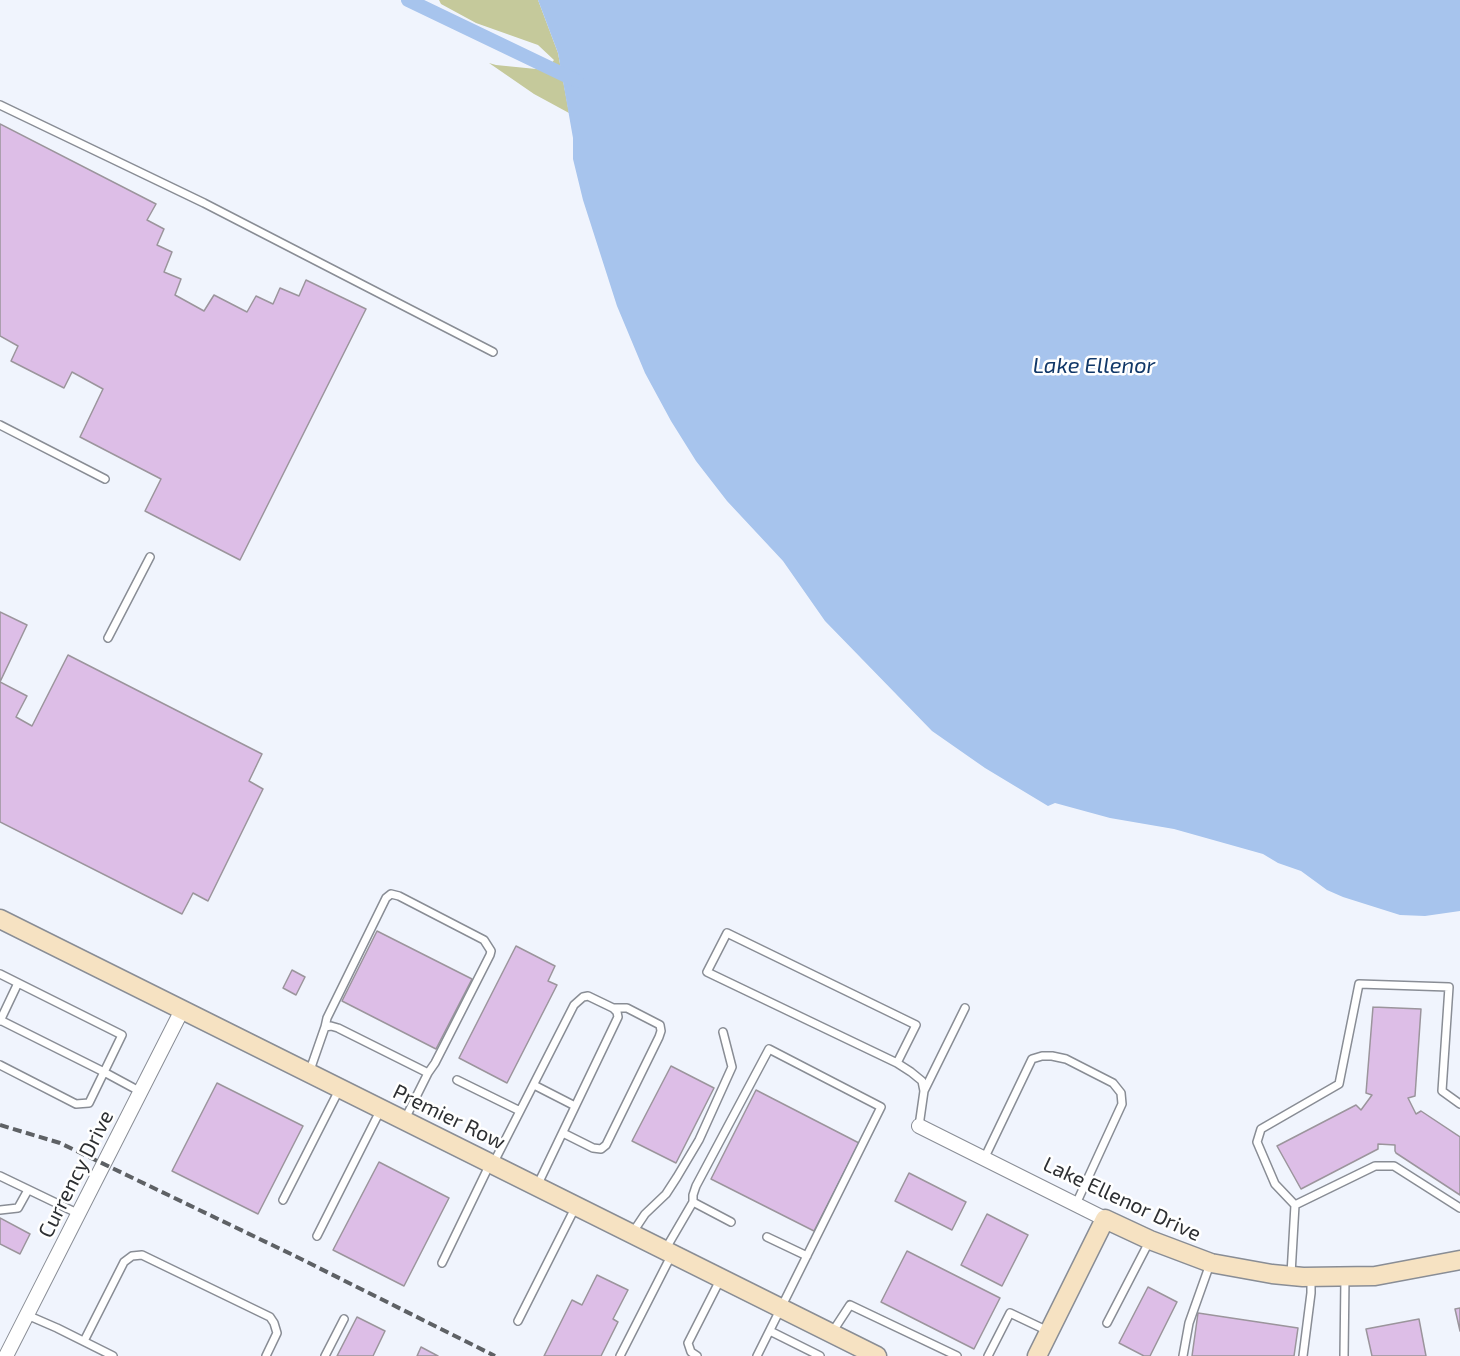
<!DOCTYPE html>
<style>
body{margin:0}
canvas{display:block;background:#f0f4fd}
</style>
<canvas width="1460" height="1356"></canvas>
<script>
const ctx = document.querySelector('canvas').getContext('2d');
ctx.lineJoin = 'round';
function fillPath(path, color) { ctx.fillStyle = color; ctx.fill(path, 'evenodd'); }
const toPath = rows => new Path2D(rows.map(r => 'M' + r).join(''));
function trace(path, color, width, dash) { ctx.strokeStyle = color; ctx.lineWidth = width; ctx.lineCap = dash ? 'butt' : 'round'; ctx.setLineDash(dash || []); ctx.stroke(path); }
function write(font, color, halo, rows, align = 'center') {
  ctx.font = font + ' "Exo 2",sans-serif'; ctx.lineWidth = 5; ctx.setLineDash([]); ctx.textBaseline = 'middle'; ctx.strokeStyle = halo; ctx.fillStyle = color; for (const [text, x, y, turn = 0] of rows) {
    ctx.save(); ctx.translate(x, y); ctx.rotate((+turn || 0) * Math.PI / 180); ctx.textAlign = isNaN(turn) ? turn : align; if (halo) ctx.strokeText(text, 0, 0); ctx.fillText(text, 0, 0); ctx.restore();
  }
}
const green = toPath([
 [439,0,538,0,558,53,569,113,534,94,489,63,496,65,546,70,554,60,538,45,476,23,441,4]
]);
const water = toPath([
 [538,0,1460,0,1460,911,1425,916,1400,915,1343,897,1327,890,1301,871,1278,863,1263,854,1174,829,1110,818,1055,803,1048,806,985,768,932,731,825,621,783,561,727,501,696,461,671,421,645,373,617,306,583,200,573,159,573,138,558,53]
]);
const canal = toPath([
 [408,0,577,81]
]);
const building = toPath([
 [0,124,156,204,147,220,164,229,157,245,172,252,164,272,181,279,175,295,204,311,214,295,247,312,256,296,273,304,280,288,299,296,306,280,366,309,240,560,145,511,161,479,80,437,103,389,72,372,64,388,11,361,18,346,0,336,0,124],
 [0,612,27,625,0,682,27,696,16,717,32,726,68,655,262,754,249,781,263,789,208,901,193,893,182,914,0,822,0,612],
 [377,931,472,979,436,1049,342,1001,377,931],
 [516,946,555,966,548,981,557,985,507,1083,459,1058,516,946],
 [292,970,305,977,296,995,283,988,292,970],
 [1373,1007,1421,1009,1415,1096,1408,1098,1416,1114,1421,1111,1460,1137,1460,1195,1396,1153,1395,1151,1395,1145,1378,1144,1378,1149,1301,1189,1277,1146,1356,1105,1361,1110,1372,1095,1366,1093,1373,1007],
 [671,1066,714,1088,676,1163,632,1141,671,1066],
 [217,1083,303,1126,258,1214,172,1171,217,1083],
 [756,1090,859,1143,814,1231,711,1179,756,1090],
 [379,1162,449,1198,404,1286,333,1250,379,1162],
 [909,1173,966,1202,952,1230,895,1201,909,1173],
 [987,1214,1028,1235,1002,1286,961,1265,987,1214],
 [0,1218,30,1234,20,1254,0,1244,0,1218],
 [907,1251,1000,1298,974,1349,881,1302,907,1251],
 [597,1275,628,1290,613,1319,618,1322,601,1356,544,1356,572,1300,582,1305,597,1275],
 [1148,1287,1177,1302,1150,1356,1144,1356,1119,1343,1148,1287],
 [1460,1308,1460,1331,1455,1309,1460,1308],
 [1198,1313,1298,1328,1294,1356,1192,1356,1198,1313],
 [357,1317,385,1331,373,1356,337,1356,357,1317],
 [1419,1319,1426,1356,1372,1356,1366,1329,1419,1319],
 [421,1347,438,1356,417,1356,421,1347]
]);
const lane = toPath([
 [0,105,204,203,493,352],
 [0,425,105,479],
 [108,638,150,557],
 [0,974,122,1035,89,1103,76,1104,0,1065],
 [0,1020,104,1072,141,1092],
 [0,1021,18,983],
 [325,1027,327,1018,386,898,391,894,399,896,484,940,491,951,490,955,435,1063,428,1073],
 [897,1063,916,1025,727,933,707,972,897,1063,911,1072,922,1081,924,1091,919,1126],
 [309,1073,325,1027,331,1026,338,1028,428,1073,405,1119],
 [457,1080,520,1111],
 [534,1085,575,1106],
 [924,1091,965,1008],
 [563,1133,593,1148,601,1149,606,1145,659,1037,661,1031,660,1025,627,1008,613,1008],
 [984,1159,1032,1059,1042,1056,1052,1056,1066,1059,1113,1083,1121,1093,1122,1104,1076,1204],
 [0,1176,79,1214],
 [283,1200,339,1090],
 [693,1202,731,1222],
 [1295,1205,1375,1166,1394,1166,1460,1208],
 [0,1210,18,1208,28,1190],
 [633,1232,645,1214,666,1194,677,1177,699,1140,732,1067,723,1032],
 [317,1236,380,1111],
 [767,1237,807,1256],
 [665,1250,693,1202,693,1195,696,1186,769,1049,881,1107,757,1356],
 [442,1263,487,1170,493,1164,574,1005,583,997,588,996,613,1008,617,1012,618,1017,537,1186],
 [1291,1274,1295,1205,1275,1184,1257,1142,1261,1129,1339,1084,1359,984,1449,987,1442,1091,1460,1104],
 [27,1315,57,1328,113,1356],
 [518,1321,575,1208],
 [1107,1323,1150,1240],
 [770,1331,820,1356],
 [833,1331,850,1305,957,1356],
 [84,1341,124,1262,132,1256,142,1255,270,1317,274,1323,277,1333,266,1356],
 [325,1356,344,1319],
 [620,1356,672,1254],
 [697,1356,691,1352,688,1343,720,1280],
 [988,1356,1010,1313,1048,1331],
 [1183,1356,1189,1323,1210,1264],
 [1303,1356,1311,1293,1311,1278],
 [1344,1356,1345,1278]
]);
const street = toPath([
 [919,1126,1105,1219],
 [6,1356,182,1010]
]);
const secondary = toPath([
 [0,919,877,1356],
 [1037,1356,1105,1219,1150,1240,1211,1263,1272,1274,1303,1277,1375,1276,1460,1260]
]);
const rail = toPath([
 [0,1125,60,1143,295,1256,495,1356]
]);
const streetNames = [
 ["Premier Row",449,1117,26],
 ["Currency Drive",76,1174,-63],
 ["Lake Ellenor Drive",1122,1199,25]
];
const waterNames = [
 ["Lake Ellenor",1094,366]
];
fillPath(green, '#c5c99b');
fillPath(water, '#a7c4ed');
trace(canal, '#a7c4ed', 14);
fillPath(building, '#ddbee7');
trace(building, '#9b959c', 1.5);
trace(lane, '#898d95', 10);
trace(street, '#898d95', 16);
trace(secondary, '#898d95', 21);
trace(lane, '#fff', 7);
trace(street, '#fff', 14);
trace(secondary, '#f6e2c2', 18);
trace(rail, '#5e6165', 4, [9, 4.5]);
write('21px', '#2d2f32', '#fff', streetNames);
write('italic 22px', '#113869', '#fff', waterNames);
</script>
